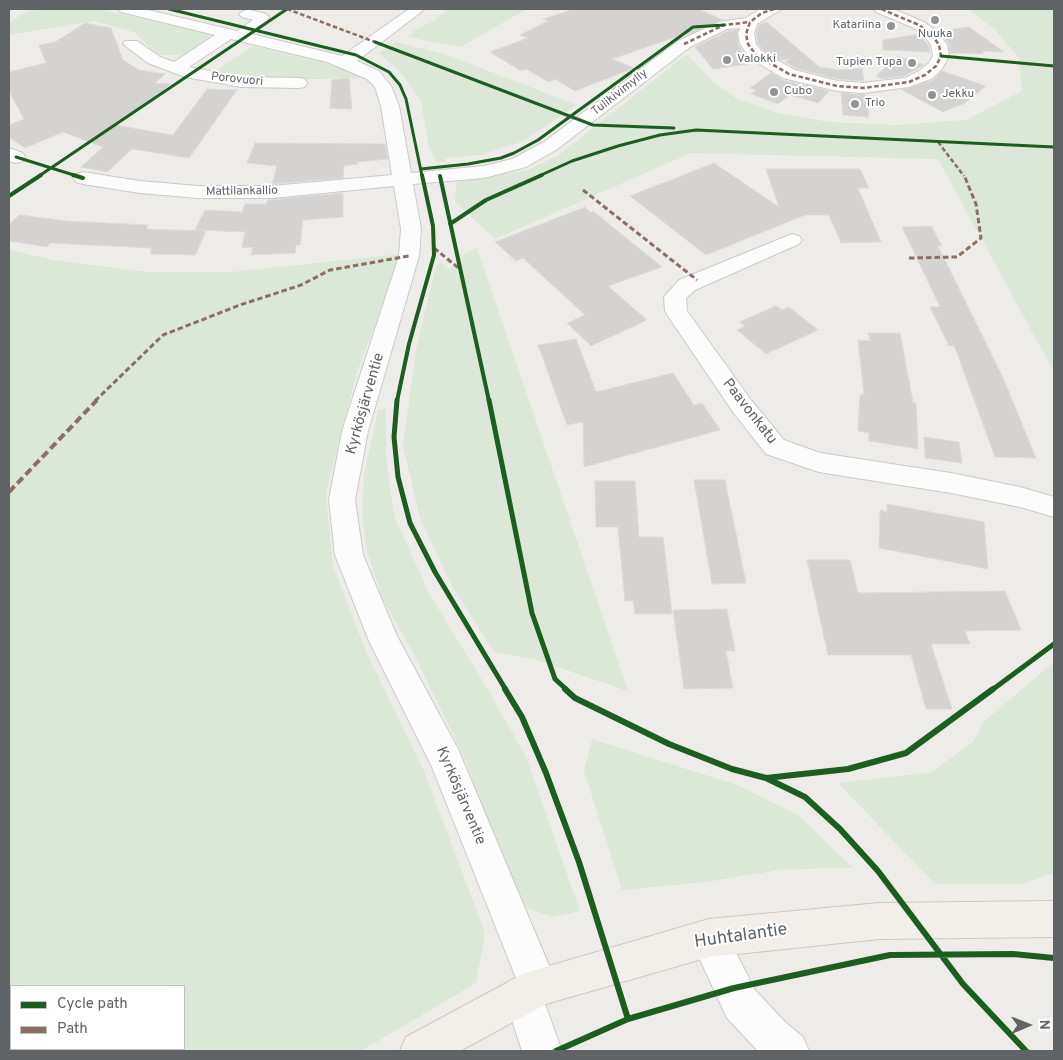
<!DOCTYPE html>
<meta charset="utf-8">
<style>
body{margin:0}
#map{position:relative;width:1063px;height:1060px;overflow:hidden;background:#eeece9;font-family:Overpass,sans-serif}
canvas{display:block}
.frame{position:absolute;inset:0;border:10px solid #5f6366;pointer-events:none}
.legend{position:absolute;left:10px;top:985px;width:175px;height:65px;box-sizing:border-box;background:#fff;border:1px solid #bfc1c2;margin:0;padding:6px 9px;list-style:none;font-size:15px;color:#5f6366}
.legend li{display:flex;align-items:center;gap:10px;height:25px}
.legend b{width:25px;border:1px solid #bfc1c2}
.north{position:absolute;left:1003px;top:1000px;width:50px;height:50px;-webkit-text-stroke:4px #fff;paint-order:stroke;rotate:89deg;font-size:14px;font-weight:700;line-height:20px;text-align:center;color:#5f6366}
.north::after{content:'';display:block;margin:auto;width:18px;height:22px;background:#5f6366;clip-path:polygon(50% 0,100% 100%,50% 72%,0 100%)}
</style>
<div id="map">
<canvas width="1063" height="1060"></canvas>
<div class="frame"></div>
<ul class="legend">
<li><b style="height:6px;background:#1b5e20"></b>Cycle path</li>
<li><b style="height:6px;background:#8d6e63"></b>Path</li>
</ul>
<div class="north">N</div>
</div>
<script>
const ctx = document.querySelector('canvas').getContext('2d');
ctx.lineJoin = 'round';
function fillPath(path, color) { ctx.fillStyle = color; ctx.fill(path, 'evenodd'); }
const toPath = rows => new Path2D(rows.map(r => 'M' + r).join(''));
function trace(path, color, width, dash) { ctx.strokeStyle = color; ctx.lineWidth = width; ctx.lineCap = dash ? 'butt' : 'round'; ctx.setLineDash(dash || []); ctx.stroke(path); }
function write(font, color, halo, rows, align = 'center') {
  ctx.font = font + ' Overpass,sans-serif'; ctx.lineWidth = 4; ctx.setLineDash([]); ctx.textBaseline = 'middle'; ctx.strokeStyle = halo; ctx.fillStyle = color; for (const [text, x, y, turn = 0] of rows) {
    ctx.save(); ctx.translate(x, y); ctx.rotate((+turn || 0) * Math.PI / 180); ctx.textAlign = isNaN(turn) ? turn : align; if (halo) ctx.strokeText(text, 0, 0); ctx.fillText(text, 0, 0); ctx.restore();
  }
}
const green = toPath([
 [43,9,100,9,209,34,211,40,199,49,180,55,157,55,134,32,93,21,9,35,9,23,26,12],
 [448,9,527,9,460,47,408,37,416,29,434,21],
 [968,9,1054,9,1054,372,938,159,691,153,495,239,455,202,457,182,527,170,559,155,687,54,714,83,736,98,778,113,829,122,895,125,966,120,1022,91,1019,59,995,29],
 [396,42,447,55,577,105,524,141,480,155,446,158,447,162,437,162,429,148,421,101,401,73,379,53],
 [252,46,321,62,356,73,364,78,262,80,213,73],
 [477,248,628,691,534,659,494,652,452,586,420,518,403,446,416,350,436,266,441,262,449,270,466,252],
 [9,250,54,260,148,272,231,272,402,254,357,372,326,492,333,566,367,654,424,771,485,933,476,983,361,1051,9,1051],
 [11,986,184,986,184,1049,11,1049],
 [386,409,386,456,394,516,430,595,488,690,526,757,580,911,553,917,527,908,507,877,465,759,413,653,383,599,367,552,362,515,364,474,378,410],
 [1054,662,1054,873,1023,884,935,884,838,783,932,772,974,741,983,722],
 [592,739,737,785,798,815,853,868,786,869,706,882,622,890,584,771]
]);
const building = toPath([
 [574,9,698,9,723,20,686,35,684,34,612,59,634,68,575,91,555,79,549,82,526,69,521,71,490,52,528,38,520,35,548,21,543,19,574,9],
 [767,22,819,67,838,70,862,68,864,81,837,79,796,68,785,62,790,59,780,60,763,51,758,43,756,34,759,25,767,22],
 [85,23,111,28,123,60,139,70,165,74,155,83,171,84,115,125,173,135,207,89,237,90,189,158,132,149,107,172,81,167,103,147,63,132,25,148,9,137,9,125,24,119,9,91,9,72,46,63,39,45,55,42,85,23],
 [969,27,1004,52,982,51,984,54,950,53,949,44,940,31,969,27],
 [737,30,738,45,748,59,755,63,713,69,695,47,728,31,737,30],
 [919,34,929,46,930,52,883,50,883,40,919,34],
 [898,56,924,65,904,76,882,79,876,76,898,56],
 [942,71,986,86,965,103,943,112,902,90,932,81,942,71],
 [771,73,783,80,829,91,818,103,790,95,778,104,751,94,756,90,750,88,771,73],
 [349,78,352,109,330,108,332,80,349,78],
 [841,93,866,95,869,117,843,115,841,93],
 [255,143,385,144,388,159,358,162,358,164,344,166,343,178,272,184,277,166,247,163,255,143],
 [714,163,779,207,766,169,860,169,869,188,858,188,881,242,841,243,829,215,805,215,706,255,630,196,714,163],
 [343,193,343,217,303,220,300,245,296,245,295,253,251,255,253,247,242,248,245,232,195,230,205,210,242,212,245,204,266,204,268,200,343,193],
 [585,207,590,212,593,211,662,267,608,286,647,320,591,346,567,323,585,315,523,258,516,261,495,242,585,207],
 [19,215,67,221,148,225,146,229,206,231,195,255,151,254,151,248,50,243,47,247,9,241,9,225,19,215],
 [931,226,942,246,938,246,1004,380,1036,458,995,457,954,345,949,346,930,307,940,307,902,227,931,226],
 [776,306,782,310,789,307,818,330,766,354,737,330,745,326,739,322,776,306],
 [868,333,900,333,913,402,916,403,918,449,869,441,869,433,858,431,860,395,864,395,858,340,871,341,868,333],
 [576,339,596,392,673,373,694,405,702,403,720,430,584,467,583,422,567,425,538,345,576,339],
 [924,437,959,442,962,463,925,458,924,437],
 [694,480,725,480,746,583,712,584,694,480],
 [595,481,635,481,639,537,663,537,672,614,635,614,633,601,625,601,618,527,596,527,595,481],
 [887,504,984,522,988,569,879,548,880,510,887,512,887,504],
 [807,560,850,560,858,593,1005,591,1021,630,965,631,970,644,931,644,952,709,926,709,911,655,828,655,807,560],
 [727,609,735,651,726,651,733,688,684,689,673,610,727,609]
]);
const minor = toPath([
 [118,9,144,9,237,31,253,20,242,17,239,14,247,9,266,14,269,17,266,24,252,34,342,56,409,9,425,9,357,61,379,71,391,86,399,106,411,173,484,166,512,159,544,142,678,41,719,22,746,18,760,9,782,9,757,24,754,34,756,44,762,52,795,70,837,81,863,83,905,78,919,71,929,63,933,56,931,45,926,38,914,28,876,12,874,9,893,9,924,22,938,32,947,45,949,56,942,69,931,79,909,87,863,93,837,91,783,78,750,58,740,44,738,34,740,28,727,29,690,47,556,150,526,167,484,178,413,184,421,229,419,256,368,431,355,500,363,555,397,636,458,749,558,987,553,1001,545,1004,562,1051,522,1051,504,995,509,981,516,978,432,767,369,641,335,555,329,500,342,431,399,256,401,229,394,186,272,198,198,198,140,193,83,184,76,182,73,178,76,174,83,172,140,181,198,186,272,186,392,175,381,106,375,87,367,79,327,62,231,39,189,67,241,77,299,78,305,79,307,83,305,87,299,88,241,87,185,77,148,63,123,44,125,41,137,41,160,57,174,62,215,35,121,12,118,9],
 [9,148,23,153,25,157,23,161,16,163,9,161,9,148],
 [792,234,799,236,802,240,799,244,695,290,686,298,687,311,751,400,784,440,820,453,951,473,1020,487,1054,497,1054,517,1020,507,951,493,819,472,766,454,733,412,668,316,665,311,664,297,679,280,792,234],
 [709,919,722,925,755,990,785,1022,803,1037,809,1051,758,1051,727,1018,690,938,696,925,709,919]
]);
const major = toPath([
 [1054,901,1054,937,879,939,709,957,546,1004,460,1051,400,1051,406,1037,525,973,709,919,879,903,1054,901]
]);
const quietFar2 = toPath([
 [287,9,375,42],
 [774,9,762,13,750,22,746,34,748,44,756,55,789,74,837,86,863,88,909,82,925,75,936,66,941,56,939,45,932,35,919,25,881,9],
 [684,44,724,25,750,22],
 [938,142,964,176]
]);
const quietFar1 = toPath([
 [583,190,697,280],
 [434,248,461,270],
 [909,258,957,257,981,238,976,204,964,175],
 [95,401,163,335,240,305,301,285,330,270,409,256]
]);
const quiet = toPath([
 [9,492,97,400]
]);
const cyclewayFar3 = toPath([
 [169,9,356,55,389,72,400,85,406,99,422,176],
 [375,42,593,125,674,128],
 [941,56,1054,66],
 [16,157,77,176],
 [421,169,468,164,501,158,514,153,538,140,693,27,724,25],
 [39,176,287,9],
 [539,176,572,161,618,146,660,135,696,130,1054,147]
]);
const cyclewayFar2 = toPath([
 [73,175,83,178],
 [440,176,489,401],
 [9,196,41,175],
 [450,224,486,200,542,175],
 [397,401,409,344,434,255,433,226,422,175]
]);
const cyclewayFar1 = toPath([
 [397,400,394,437,398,477,410,523,435,572,506,690],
 [489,400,532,613,555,679,567,690],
 [992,690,1054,644]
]);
const cycleway = toPath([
 [505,689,522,717,546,773,579,862,628,1019],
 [565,689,575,698,669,744,732,769,766,778,805,797,840,829,878,871,963,984,1026,1051],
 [766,778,848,769,906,753,993,689],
 [556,1051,628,1019,734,988,890,955,1013,954,1054,958]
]);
const markers = [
 [935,20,5,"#919394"],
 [891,26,5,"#919394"],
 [727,60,5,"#919394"],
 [912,63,5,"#919394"],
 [774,92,5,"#919394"],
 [932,95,5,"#919394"],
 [855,104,5,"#919394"]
];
const farPoinames = [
 ["Katariina",881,26,"right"],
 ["Nuuka",935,35,"center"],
 ["Valokki",737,60],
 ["Tupien Tupa",902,63,"right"],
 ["Cubo",784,92],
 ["Jekku",942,95],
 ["Trio",865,104]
];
const farStreetnames = [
 ["Porovuori",237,80,6],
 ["Tulikivimylly",620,93,-38],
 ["Mattilankallio",242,192,-1]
];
const streetNames = [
 ["Kyrkösjärventie",366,404,-74],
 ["Paavonkatu",749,412,52],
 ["Kyrkösjärventie",460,796,67]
];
const nearStreetnames = [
 ["Huhtalantie",741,937,-8]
];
fillPath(green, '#dbe7d7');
fillPath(building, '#d5d3d2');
trace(building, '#dddbd8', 1);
trace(minor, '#cbcac9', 2);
trace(major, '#d2c8ba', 2);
fillPath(minor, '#fcfcfc');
fillPath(major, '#f2efea');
trace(quietFar2, '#8d6e63', 2.5, [4.5, 2.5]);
trace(quietFar1, '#8d6e63', 3, [5.5, 3]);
trace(quiet, '#8d6e63', 4, [8, 4]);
trace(cyclewayFar3, '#1b5e20', 3);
trace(cyclewayFar2, '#1b5e20', 4);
trace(cyclewayFar1, '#1b5e20', 5);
trace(cycleway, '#1b5e20', 6);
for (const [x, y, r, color] of markers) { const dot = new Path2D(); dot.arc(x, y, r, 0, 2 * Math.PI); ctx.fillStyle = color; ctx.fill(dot); trace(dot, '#fff', 2); }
write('12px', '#5f6366', '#fff', farPoinames, 'left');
write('12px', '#5f6366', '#fff', farStreetnames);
write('15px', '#5f6366', '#fff', streetNames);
write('18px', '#5f6366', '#fff', nearStreetnames);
</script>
